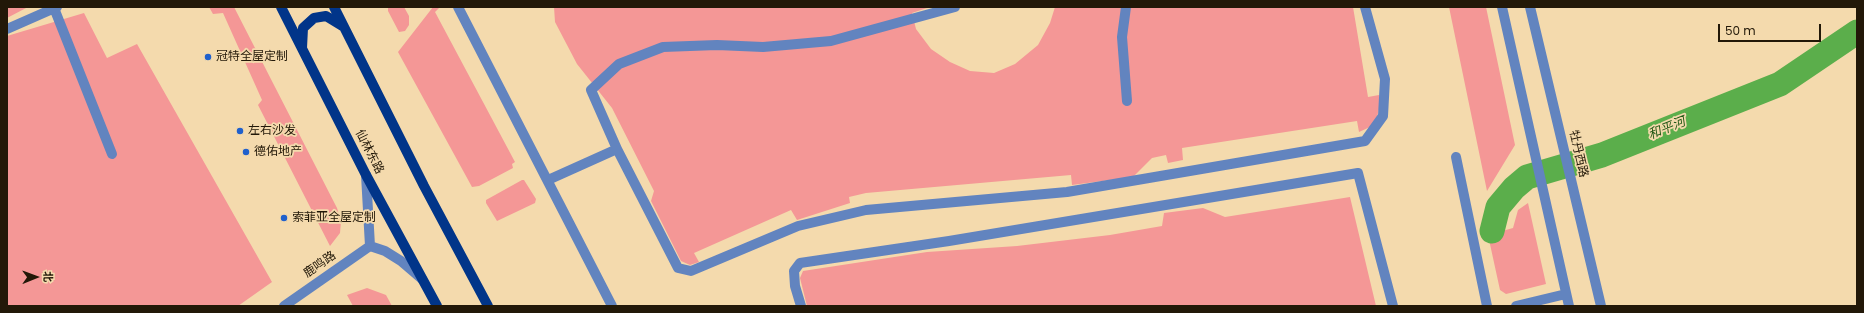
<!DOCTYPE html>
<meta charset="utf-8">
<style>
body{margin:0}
#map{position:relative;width:1864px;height:313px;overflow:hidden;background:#f4daad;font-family:Poppins,"Noto Sans SC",sans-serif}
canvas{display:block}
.frame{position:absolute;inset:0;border:8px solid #221808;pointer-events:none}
.north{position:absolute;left:16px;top:257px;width:40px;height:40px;-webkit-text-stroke:3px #f4daad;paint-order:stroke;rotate:89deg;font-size:11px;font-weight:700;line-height:16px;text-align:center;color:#221808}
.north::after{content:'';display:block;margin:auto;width:14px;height:18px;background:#221808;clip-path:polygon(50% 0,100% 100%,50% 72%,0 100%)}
.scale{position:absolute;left:1718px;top:24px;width:103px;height:18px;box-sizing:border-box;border:2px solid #221808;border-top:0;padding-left:5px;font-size:12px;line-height:14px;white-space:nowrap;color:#221808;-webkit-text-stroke:3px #f4daad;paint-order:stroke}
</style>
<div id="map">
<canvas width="1864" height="313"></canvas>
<div class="frame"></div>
<div class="north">北</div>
<div class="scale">50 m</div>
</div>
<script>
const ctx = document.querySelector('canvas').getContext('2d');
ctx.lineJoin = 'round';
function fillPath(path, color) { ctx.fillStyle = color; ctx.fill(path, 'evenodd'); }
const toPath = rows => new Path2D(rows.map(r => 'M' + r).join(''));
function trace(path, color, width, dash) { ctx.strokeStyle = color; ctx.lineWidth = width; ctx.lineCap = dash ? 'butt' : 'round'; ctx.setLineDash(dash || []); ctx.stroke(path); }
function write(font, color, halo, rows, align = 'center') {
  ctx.font = font + ' Poppins,"Noto Sans SC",sans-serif'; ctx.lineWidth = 3.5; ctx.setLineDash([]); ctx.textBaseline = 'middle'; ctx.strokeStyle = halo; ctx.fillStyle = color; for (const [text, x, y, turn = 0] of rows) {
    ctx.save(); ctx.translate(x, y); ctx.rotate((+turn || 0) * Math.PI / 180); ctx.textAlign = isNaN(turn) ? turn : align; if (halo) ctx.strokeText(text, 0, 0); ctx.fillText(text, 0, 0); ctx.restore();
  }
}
const green = toPath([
 [7,7,28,7,7,18],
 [209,7,234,7,337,208,341,221,340,233,330,246,258,105,262,100,223,13,213,14],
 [388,7,404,7,409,16,409,25,405,31,399,32,388,11],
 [433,7,440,7,435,12,515,162,512,164,513,168,479,186,472,187,398,52],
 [554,7,930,7,912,13,916,29,931,49,950,62,970,71,994,73,1015,64,1038,45,1050,23,1055,7,1353,7,1368,97,1379,95,1380,105,1377,117,1370,127,1359,132,1357,121,1182,148,1183,160,1168,163,1166,155,1152,158,1133,177,1072,185,1071,175,866,193,849,197,850,203,797,220,791,210,694,253,699,262,690,265,681,261,651,201,654,191,612,108,577,64,555,22],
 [1449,7,1486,7,1515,145,1487,191],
 [84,13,107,58,137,44,272,282,238,306,7,306,7,36],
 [522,180,524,180,536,199,535,203,497,221,486,203,486,200],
 [1350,197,1376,306,807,306,800,278,803,271,927,252,1017,246,1110,235,1162,226,1164,213,1203,208,1225,217],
 [1528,203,1546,284,1506,294,1500,290,1488,235,1513,228,1518,210],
 [367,288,386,295,392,306,353,306,347,295]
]);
const river = toPath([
 [1492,231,1498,207,1514,188,1527,177,1602,155,1780,84,1857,32]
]);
const minor = toPath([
 [458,7,612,306],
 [955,7,831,41,763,47,717,45,663,47,619,64,591,90,617,149,678,268,691,271,798,226,866,210,1067,192,1365,141,1383,116,1385,79,1365,7],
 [1126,7,1122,37,1127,101],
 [1502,7,1569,306],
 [1530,7,1601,306],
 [54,8,112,154],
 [7,29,57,7],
 [1456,157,1487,306],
 [366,175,370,246,385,251,401,261,422,279],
 [548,180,617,149],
 [284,306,370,246],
 [801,306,795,286,794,271,800,263,949,241,1358,173,1393,306],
 [1516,306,1566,294]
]);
const major = toPath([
 [281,7,366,175,437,306],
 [334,7,424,186,488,306],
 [302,48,303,28,314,18,326,16,344,27]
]);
const markers = [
 [208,57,4,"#2060cc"],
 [240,131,4,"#2060cc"],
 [246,152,4,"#2060cc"],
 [284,218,4,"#2060cc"]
];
const poiNames = [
 ["冠特全屋定制",216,57],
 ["左右沙发",248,131],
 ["德佑地产",254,152],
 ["索菲亚全屋定制",292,218]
];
const streetNames = [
 ["仙林东路",369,152,63],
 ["牡丹西路",1578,154,77],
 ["鹿鸣路",320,265,-35]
];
const waterNames = [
 ["和平河",1667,129,-22]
];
fillPath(green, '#f49796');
trace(river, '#5bae4b', 25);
trace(minor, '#6284bf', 10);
trace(major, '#013589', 10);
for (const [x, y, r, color] of markers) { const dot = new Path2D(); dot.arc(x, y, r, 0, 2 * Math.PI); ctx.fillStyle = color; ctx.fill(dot); trace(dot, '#f4daad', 1.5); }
write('12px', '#221808', '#f4daad', poiNames, 'left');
write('12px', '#221808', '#f4daad', streetNames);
write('italic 13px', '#215715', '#f4daad', waterNames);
</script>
